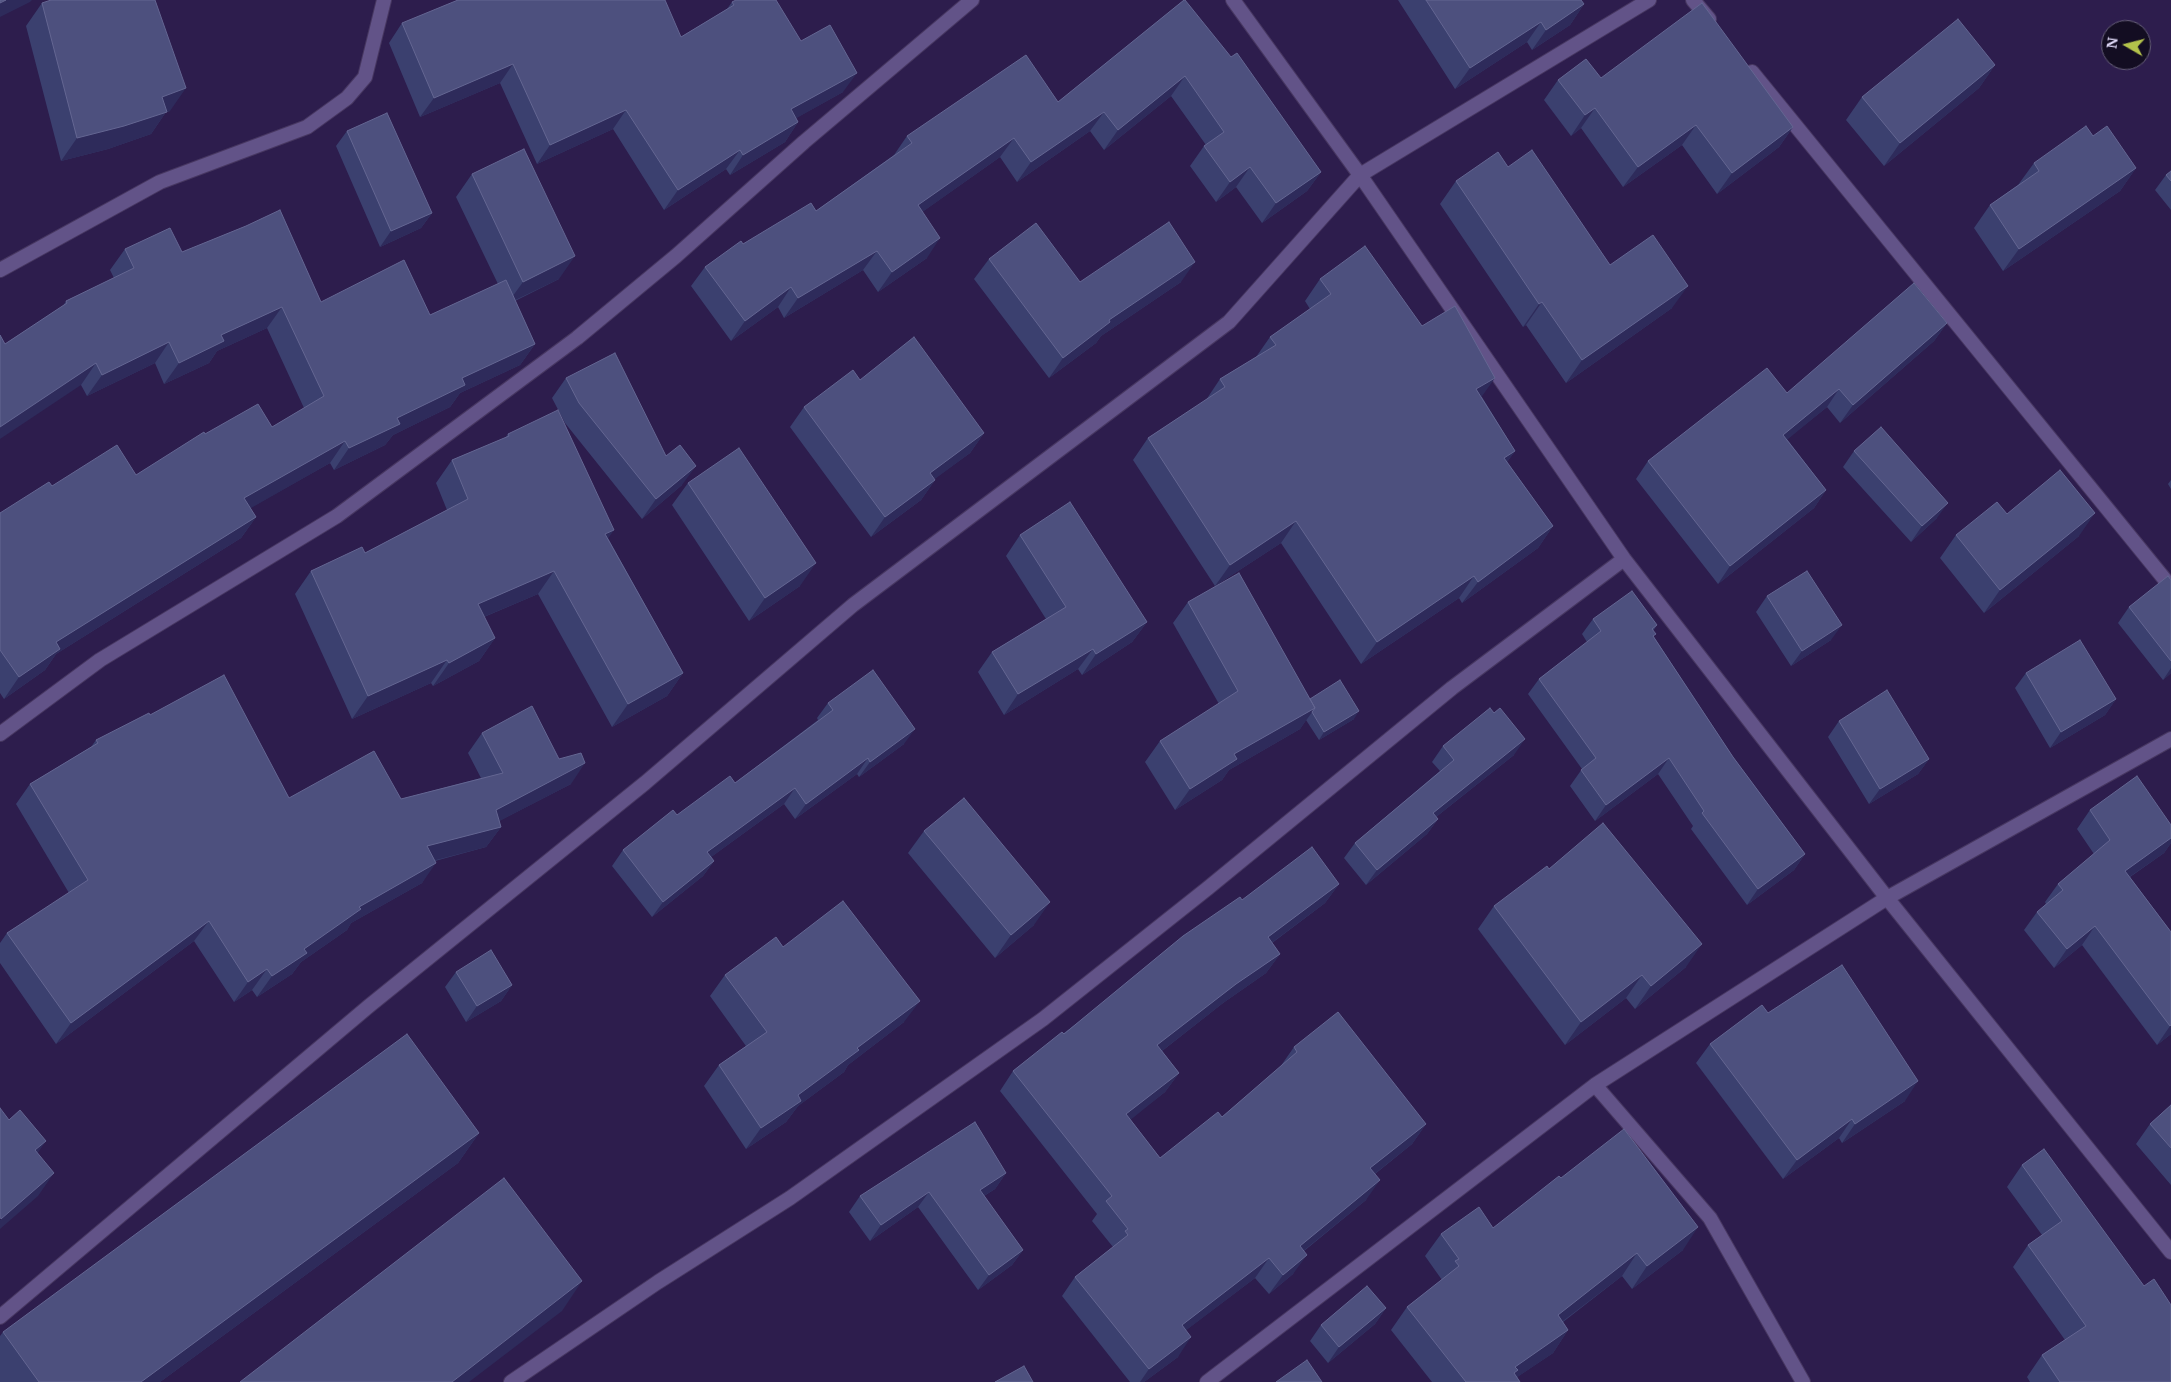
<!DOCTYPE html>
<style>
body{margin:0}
#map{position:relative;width:2171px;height:1382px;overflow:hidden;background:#2d1d4d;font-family:Merriweather,serif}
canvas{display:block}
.north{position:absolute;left:2101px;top:20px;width:50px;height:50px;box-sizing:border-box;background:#130d22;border:1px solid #665f78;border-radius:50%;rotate:278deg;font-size:14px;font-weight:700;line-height:20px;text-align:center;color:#e2dbfa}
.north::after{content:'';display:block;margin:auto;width:18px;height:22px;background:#b3c24b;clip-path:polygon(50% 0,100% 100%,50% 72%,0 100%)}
</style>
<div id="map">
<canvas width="2171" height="1382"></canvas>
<div class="north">N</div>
</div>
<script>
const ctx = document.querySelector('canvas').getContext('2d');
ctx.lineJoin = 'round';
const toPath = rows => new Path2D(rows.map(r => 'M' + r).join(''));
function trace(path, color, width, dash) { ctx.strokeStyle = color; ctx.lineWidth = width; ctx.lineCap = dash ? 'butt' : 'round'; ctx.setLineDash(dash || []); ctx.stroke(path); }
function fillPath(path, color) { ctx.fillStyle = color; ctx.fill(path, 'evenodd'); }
const minor = toPath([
 [1233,0,1360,175,1624,559,1887,898,2171,1252],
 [1693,0,1709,19],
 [1752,72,2171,587],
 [0,270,160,182,307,127,347,98,365,77,384,0],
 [0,734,100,660,337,516,577,338,676,256,804,142,972,0],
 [1595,1085,1710,1218,1803,1382],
 [0,1317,369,1006,645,783,853,605,1229,322,1360,175,1649,0],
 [511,1382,658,1282,790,1198,1043,1019,1208,888,1452,688,1624,559],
 [1207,1382,1595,1085,1887,898,2171,739]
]);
const wall = toPath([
 [1184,0,1321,172,1307,191,1262,223,1236,187,1216,202,1190,166,1204,146,1206,145,1171,96,1104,150,1090,131,1017,182,1000,157,922,212,927,258,878,292,863,270,784,318,778,307,731,341,691,286,705,267,743,244,816,211,894,155,907,136,1058,102],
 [1398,0,1581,0,1584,4,1570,25,1532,50,1527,42,1455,89],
 [732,2,801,41,843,92,796,118,798,122,785,142,730,175,726,169,664,210,613,129,537,164,500,83,420,117,389,43,402,23,681,37,727,9],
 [42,3,170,111,166,112,151,134,108,149,61,161,26,26],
 [1995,65,1979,88,1884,166,1846,120,1862,97],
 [1601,78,1793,127,1779,147,1717,194,1682,145,1623,187,1581,128,1571,136,1544,100,1558,80],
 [347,131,432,213,421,228,380,247,336,146],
 [2093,136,2136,168,2120,191,2003,271,1974,228,1990,205,2018,185,2034,163],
 [1508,167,1610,265,1672,308,1566,383,1526,325,1523,327,1440,204,1456,181],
 [2171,171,2171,210,2155,190,2166,175],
 [472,174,559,279,515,301,535,344,520,365,460,393,450,407,393,435,385,445,334,470,330,463,250,508,256,517,241,538,56,654,45,670,4,699,0,693,0,513,52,486,136,475,205,434,272,427,304,408,267,328,217,351,209,363,164,384,155,363,87,396,81,385,5,344,63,306,66,301,114,278,110,270,125,249,182,252,321,302,430,315,498,284,456,197],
 [989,259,1080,282,1181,282,1101,336,1096,343,1049,378,974,279],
 [1320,279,1422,326,1482,397,1515,451,1507,462,1553,526,1538,548,1462,603,1459,598,1361,664,1281,543,1215,586,1133,460,1148,438,1206,400,1220,379,1256,357,1270,337,1310,309,1305,301],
 [1947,323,1934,341,1840,423,1827,407,1787,439,1826,490,1814,508,1718,584,1636,479,1648,461,1787,393],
 [566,378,666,456,682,485,642,519,565,423,552,398],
 [860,380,984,433,970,453,934,479,935,480,921,500,871,537,790,427,804,407],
 [508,434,608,538,683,673,667,696,612,727,538,594,484,617,495,638,479,661,433,686,431,683,352,719,295,594,311,571,365,553,447,510,436,483,452,460,505,438],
 [1854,451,1937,518,1911,542,1843,467],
 [2171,480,2171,489,2168,484],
 [688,483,800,586,749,621,672,505],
 [2007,514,2079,536,1984,613,1940,558,1956,535],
 [1020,535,1147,622,1132,642,1082,675,1078,669,1004,715,978,672,992,652,1046,619,1006,556],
 [2171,580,2171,673,2163,680,2118,623,2129,607],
 [1767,596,1831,640,1791,666,1756,612],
 [1188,602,1310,699,1354,719,1319,740,1306,720,1300,729,1229,770,1222,780,1175,810,1145,762,1160,741,1219,704,1173,623],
 [1593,619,1657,625,1653,631,1654,637,1733,757,1805,854,1794,870,1747,905,1691,829,1693,826,1658,774,1595,821,1570,786,1582,769,1528,694,1539,679,1587,642,1582,634],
 [2026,673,2116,699,2105,715,2050,748,2015,688],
 [828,703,904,744,859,777,857,774,795,819,784,804,711,857,714,861,703,876,652,917,612,866,623,850,677,815,735,783,818,720,817,718],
 [150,715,289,798,401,799,481,778,468,753,482,733,571,784,499,821,501,827,486,847,435,861,422,883,351,923,347,930,301,962,292,974,257,997,252,990,234,1002,194,941,56,1044,0,963,0,943,7,933,69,893,16,804,30,784,91,747,96,740],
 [1839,721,1929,759,1918,774,1869,804,1828,737],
 [1443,746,1514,755,1436,817,1438,819,1427,834,1366,885,1344,858,1355,843,1440,771,1432,762],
 [2090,810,2171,825,2171,843,2164,853,2130,877,2171,932,2171,1034,2157,1045,2082,945,2054,968,2024,930,2037,912,2046,904,2045,902,2058,884,2094,854,2077,829],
 [924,831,1034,925,995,958,908,853],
 [1339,884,1325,903,1272,943,1280,954,1266,973,1223,1003,1162,1051,1179,1073,1165,1092,1130,1119,1160,1158,1222,1117,1280,1067,1294,1047,1426,1124,1412,1144,1375,1174,1366,1200,1304,1251,1293,1274,1269,1294,1255,1278,1186,1330,1178,1357,1144,1382,1130,1382,1062,1296,1075,1277,1113,1247,1092,1221,1097,1214,1000,1091,1013,1071,1242,900],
 [1494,906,1686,967,1635,1009,1626,998,1565,1045,1478,929],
 [783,947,904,1022,848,1065,844,1072,798,1106,786,1122,746,1149,704,1086,719,1065,746,1046,710,996,725,975],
 [456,972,512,985,501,1001,466,1022,445,987],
 [1768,1013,1905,1101,1842,1143,1839,1138,1783,1179,1696,1063,1710,1044],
 [2171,1105,2171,1185,2136,1144,2150,1124],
 [479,1133,458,1163,160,1382,0,1382,0,1336,3,1332],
 [2044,1149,2171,1382,2030,1382,2027,1377,2042,1355,2065,1340,2013,1267,2028,1245,2042,1235,2007,1187,2022,1165],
 [1006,1173,995,1189,984,1196,1023,1250,1012,1265,978,1290,918,1207,870,1241,849,1212,860,1196],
 [1561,1178,1683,1250,1632,1289,1622,1276,1563,1322,1568,1330,1553,1353,1517,1377,1520,1382,1432,1382,1391,1330,1407,1307,1442,1280,1425,1256,1441,1234,1493,1228],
 [1386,1308,1375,1324,1328,1363,1310,1341,1321,1325]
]);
const shadedWall = toPath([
 [6,0,32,0,30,2,0,17,0,3],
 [1584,4,1570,25,1532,50,1546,30],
 [1541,22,1527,42,1455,89,1470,68],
 [513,64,500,83,420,117,434,98],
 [1995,65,1979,88,1884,166,1900,143],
 [857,73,843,92,777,129,791,109],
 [1185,76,1171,96,1104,150,1118,130],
 [186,88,170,111,166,112,151,134,108,149,61,161,77,138,162,97],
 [1595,108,1581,128,1571,136,1585,115],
 [626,110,613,129,537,164,550,145],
 [1104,112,1090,131,1017,182,1031,162],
 [798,122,785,142,730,175,743,155],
 [1696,125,1682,145,1623,187,1638,167],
 [1793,127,1779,147,1717,194,1732,173],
 [1014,138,1000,157,904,225,918,205],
 [740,150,726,169,664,210,678,190],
 [1250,167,1236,187,1216,202,1230,182],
 [2136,168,2120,191,2003,271,2019,249],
 [1321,172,1307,191,1262,223,1276,203],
 [432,213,421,228,380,247,391,231],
 [940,238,927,258,878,292,892,272],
 [877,251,863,270,784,318,798,298],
 [575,256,559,279,507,304,523,282],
 [1195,262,1181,282,1101,336,1096,343,1049,378,1063,358,1109,320],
 [1688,286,1672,308,1566,383,1582,360],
 [791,287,778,307,731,341,745,321],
 [1542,302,1526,325,1523,327,1539,304],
 [282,307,267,328,217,351,209,363,164,384,179,363,221,335],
 [1947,323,1934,341,1840,423,1853,405],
 [169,342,155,363,87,396,102,375],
 [535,344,520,365,460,393,450,407,393,435,385,445,334,470,349,448,462,378],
 [96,363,81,385,0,439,0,427],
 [1495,378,1480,399,1476,389],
 [1839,389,1827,407,1771,453,1783,435],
 [984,433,970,453,916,493,930,473],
 [345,441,330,463,230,520,244,498],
 [1515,451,1500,472,1504,458],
 [696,466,682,485,642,519,656,499],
 [935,480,921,500,871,537,885,517],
 [1826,490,1814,508,1718,584,1730,566],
 [1948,503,1937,518,1911,542,1922,526],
 [2095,513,2079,536,1984,613,2000,590],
 [256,517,241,538,56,654,45,670,4,699,19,677,56,642],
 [1296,521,1281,543,1215,586,1230,565],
 [1553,526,1538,548,1462,603,1478,582],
 [614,530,598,553,605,534],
 [816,563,800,586,749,621,765,598],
 [554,571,538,594,462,626,478,604],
 [1474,576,1459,598,1361,664,1377,642],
 [1147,622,1132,642,1082,675,1096,654],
 [1842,625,1831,640,1791,666,1802,651],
 [495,638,479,661,433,686,449,663],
 [1093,649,1078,669,1004,715,1018,694],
 [447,660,431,683,352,719,368,696],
 [2171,668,2171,673,2163,680],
 [683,673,667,696,612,727,628,704],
 [2116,699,2105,715,2050,748,2061,732],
 [1315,708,1300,729,1229,770,1222,780,1175,810,1190,789,1234,754],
 [1359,711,1354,719,1319,740,1324,732],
 [915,729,904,744,859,777,870,762],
 [1525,739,1514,755,1422,828,1433,813],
 [868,758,857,774,795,819,806,804],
 [1669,758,1658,774,1595,821,1606,805],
 [1929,759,1918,774,1869,804,1880,789],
 [585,763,571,784,482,830,496,810],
 [795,788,784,804,696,868,707,852],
 [1438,819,1427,834,1366,885,1377,870],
 [501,827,486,847,413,866,427,846],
 [2171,838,2171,843,2164,853,2112,889,2125,871],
 [1805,854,1794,870,1747,905,1758,889],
 [714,861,703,876,652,917,663,902],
 [436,863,422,883,351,923,347,930,301,962,292,974,257,997,272,976,304,949,359,907],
 [1339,884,1325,903,1254,956,1268,937],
 [1050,902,1034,925,995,958,1011,935],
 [209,921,194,941,56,1044,71,1023],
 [2095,926,2082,945,2054,968,2067,949],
 [1702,944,1686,967,1635,1009,1651,986],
 [1280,954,1266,973,1223,1003,1144,1065,1157,1045,1236,984],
 [267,969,252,990,234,1002,248,982],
 [1642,975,1626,998,1565,1045,1581,1022],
 [512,985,501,1001,466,1022,477,1006],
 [920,1001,904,1022,848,1065,844,1072,798,1106,786,1122,746,1149,761,1128,798,1095,857,1048],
 [2171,1025,2171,1034,2157,1045,2170,1026],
 [1179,1073,1165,1092,1113,1134,1126,1114],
 [1918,1081,1905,1101,1842,1143,1855,1124],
 [1852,1119,1839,1138,1783,1179,1797,1160],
 [1426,1124,1412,1144,1357,1188,1370,1168],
 [479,1133,458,1163,160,1382,141,1382],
 [46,1141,30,1164,35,1150],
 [54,1173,38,1196,0,1229,0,1220,1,1219],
 [1006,1173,995,1189,969,1205,980,1190],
 [1380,1180,1366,1200,1286,1265,1300,1246],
 [929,1192,918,1207,870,1241,881,1225],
 [1698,1227,1683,1250,1632,1289,1647,1266],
 [1023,1250,1012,1265,978,1290,989,1275],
 [1637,1253,1622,1276,1542,1337,1558,1315],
 [1307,1255,1293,1274,1269,1294,1283,1275],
 [1269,1258,1255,1278,1168,1344,1182,1325],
 [582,1281,562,1311,469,1382,452,1382],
 [1386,1308,1375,1324,1328,1363,1339,1347],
 [1568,1330,1553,1353,1510,1382,1515,1367],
 [1191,1337,1178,1357,1144,1382,1140,1382,1149,1369]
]);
const building = toPath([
 [0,0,6,0,0,3,0,0],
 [51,0,155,0,186,88,162,97,167,112,124,126,77,138,42,3,51,0],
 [458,0,665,0,681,37,734,5,732,2,736,0,776,0,801,41,830,25,857,73,791,109,798,122,743,155,740,150,678,190,626,110,550,145,513,64,434,98,402,23,458,0],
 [1184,0,1185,0,1231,57,1237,53,1321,172,1276,203,1250,167,1230,182,1204,146,1224,132,1185,76,1118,130,1104,112,1031,162,1014,138,918,205,940,238,892,272,877,251,798,298,791,287,745,321,705,267,741,241,743,244,811,203,816,211,912,143,907,136,1026,55,1058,102,1184,0],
 [1426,0,1581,0,1584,4,1546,30,1541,22,1470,68,1426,0],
 [1702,3,1793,127,1732,173,1696,125,1638,167,1595,108,1585,115,1558,80,1586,59,1601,78,1702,3],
 [1958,19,1995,65,1900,143,1862,97,1958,19],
 [387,113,432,213,391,231,347,131,387,113],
 [2086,126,2093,136,2107,126,2136,168,2019,249,1990,205,2039,171,2034,163,2086,126],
 [524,149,575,256,523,282,472,174,524,149],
 [1532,150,1610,265,1653,235,1688,286,1582,360,1542,302,1539,304,1456,181,1498,152,1508,167,1532,150],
 [2171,171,2171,181,2166,175,2171,171],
 [280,210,321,302,404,260,430,315,506,280,535,344,462,378,465,385,397,418,400,424,349,448,345,441,244,498,256,517,56,642,60,649,19,677,0,650,0,513,49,482,52,486,117,445,136,475,204,432,205,434,258,404,272,427,324,396,282,307,221,335,224,341,179,363,169,342,102,375,96,363,0,427,0,335,5,344,67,303,66,301,134,268,125,249,170,228,182,252,246,226,280,210],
 [1169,222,1195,262,1109,320,1110,322,1063,358,989,259,1036,223,1080,282,1169,222],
 [1365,246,1422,326,1455,306,1495,378,1476,389,1515,451,1504,458,1553,526,1478,582,1474,576,1377,642,1296,521,1230,565,1148,438,1225,387,1220,379,1276,345,1270,337,1331,294,1320,279,1365,246],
 [1914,283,1947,323,1853,405,1839,389,1783,435,1826,490,1730,566,1648,461,1767,368,1787,393,1914,283],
 [914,337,984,433,930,473,935,480,885,517,804,407,853,370,860,380,914,337],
 [615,353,666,456,680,445,696,466,656,499,579,403,566,378,615,353],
 [558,410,614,530,605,534,683,673,628,704,554,571,478,604,495,638,449,663,447,660,368,696,311,571,362,547,365,553,468,499,452,460,509,436,508,434,558,410],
 [1881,427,1948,503,1922,526,1854,451,1881,427],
 [739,448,816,563,765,598,688,483,739,448],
 [2060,470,2095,513,2000,590,1956,535,1997,502,2007,514,2060,470],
 [1070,502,1147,622,1096,654,1093,649,1018,694,992,652,1066,607,1020,535,1070,502],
 [1807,571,1842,625,1802,651,1767,596,1807,571],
 [1239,573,1315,708,1234,754,1237,759,1190,789,1160,741,1238,691,1188,602,1239,573],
 [2168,576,2171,580,2171,661,2129,607,2168,576],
 [1632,591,1657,625,1652,629,1656,634,1653,636,1733,757,1805,854,1758,889,1702,813,1704,811,1669,758,1606,805,1581,770,1596,758,1539,679,1601,631,1593,619,1632,591],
 [2080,640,2116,699,2061,732,2026,673,2080,640],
 [873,670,915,729,870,762,868,758,806,804,795,788,707,852,714,861,663,902,623,850,673,810,677,815,730,776,735,783,833,710,828,703,873,670],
 [224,675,289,798,374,751,401,799,503,773,482,733,532,706,559,759,581,753,585,763,496,810,501,827,427,846,436,863,359,907,361,909,304,949,307,953,272,976,267,969,248,982,209,921,71,1023,7,933,88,880,30,784,98,743,96,740,149,713,150,715,224,675],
 [1340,680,1359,711,1324,732,1312,712,1315,708,1310,699,1340,680],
 [1887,690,1929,759,1880,789,1839,721,1887,690],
 [1490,708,1494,713,1500,708,1525,739,1433,813,1438,819,1377,870,1355,843,1454,760,1443,746,1490,708],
 [2137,776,2171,825,2171,838,2125,871,2171,932,2171,1025,2170,1026,2095,926,2067,949,2037,912,2063,890,2058,884,2110,840,2090,810,2137,776],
 [964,798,1050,902,1011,935,924,831,964,798],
 [1603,823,1702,944,1651,986,1642,975,1581,1022,1494,906,1547,866,1549,869,1603,823],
 [1312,847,1339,884,1268,937,1280,954,1236,984,1157,1045,1179,1073,1126,1114,1160,1158,1218,1112,1222,1117,1297,1052,1294,1047,1338,1012,1426,1124,1370,1168,1380,1180,1300,1246,1307,1255,1283,1275,1269,1258,1182,1325,1191,1337,1149,1369,1075,1277,1128,1235,1125,1231,1128,1229,1106,1201,1112,1196,1013,1071,1062,1032,1064,1034,1183,936,1240,897,1242,900,1312,847],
 [843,901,920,1001,857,1048,859,1050,798,1095,801,1101,761,1128,719,1065,767,1032,725,975,776,937,783,947,843,901],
 [491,950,512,985,477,1006,456,972,491,950],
 [1842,965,1918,1081,1855,1124,1852,1119,1797,1160,1710,1044,1762,1005,1768,1013,1842,965],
 [407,1034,479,1133,141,1382,39,1382,3,1332,407,1034],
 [2171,1105,2171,1148,2150,1124,2171,1105],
 [0,1108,9,1120,20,1110,46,1141,35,1150,54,1173,1,1219,0,1217,0,1108],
 [975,1122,1006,1173,980,1190,1023,1250,989,1275,929,1192,881,1225,860,1196,975,1122],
 [1624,1129,1698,1227,1647,1266,1637,1253,1558,1315,1568,1330,1515,1367,1518,1370,1514,1373,1520,1382,1466,1382,1407,1307,1459,1266,1455,1261,1459,1259,1441,1234,1479,1207,1493,1228,1559,1176,1561,1178,1624,1129],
 [2044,1149,2144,1286,2154,1279,2171,1305,2171,1382,2060,1382,2042,1355,2086,1326,2028,1245,2062,1221,2022,1165,2044,1149],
 [504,1178,582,1281,452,1382,240,1382,504,1178],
 [1367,1286,1386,1308,1339,1347,1321,1325,1367,1286],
 [1307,1360,1322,1382,1276,1382,1307,1360],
 [1024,1366,1033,1382,995,1382,1024,1366]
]);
trace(minor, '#473761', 16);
trace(minor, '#625388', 14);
fillPath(wall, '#3b406f');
fillPath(shadedWall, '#2e2b5b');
fillPath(building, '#4d507e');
trace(building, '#646692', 1);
</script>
